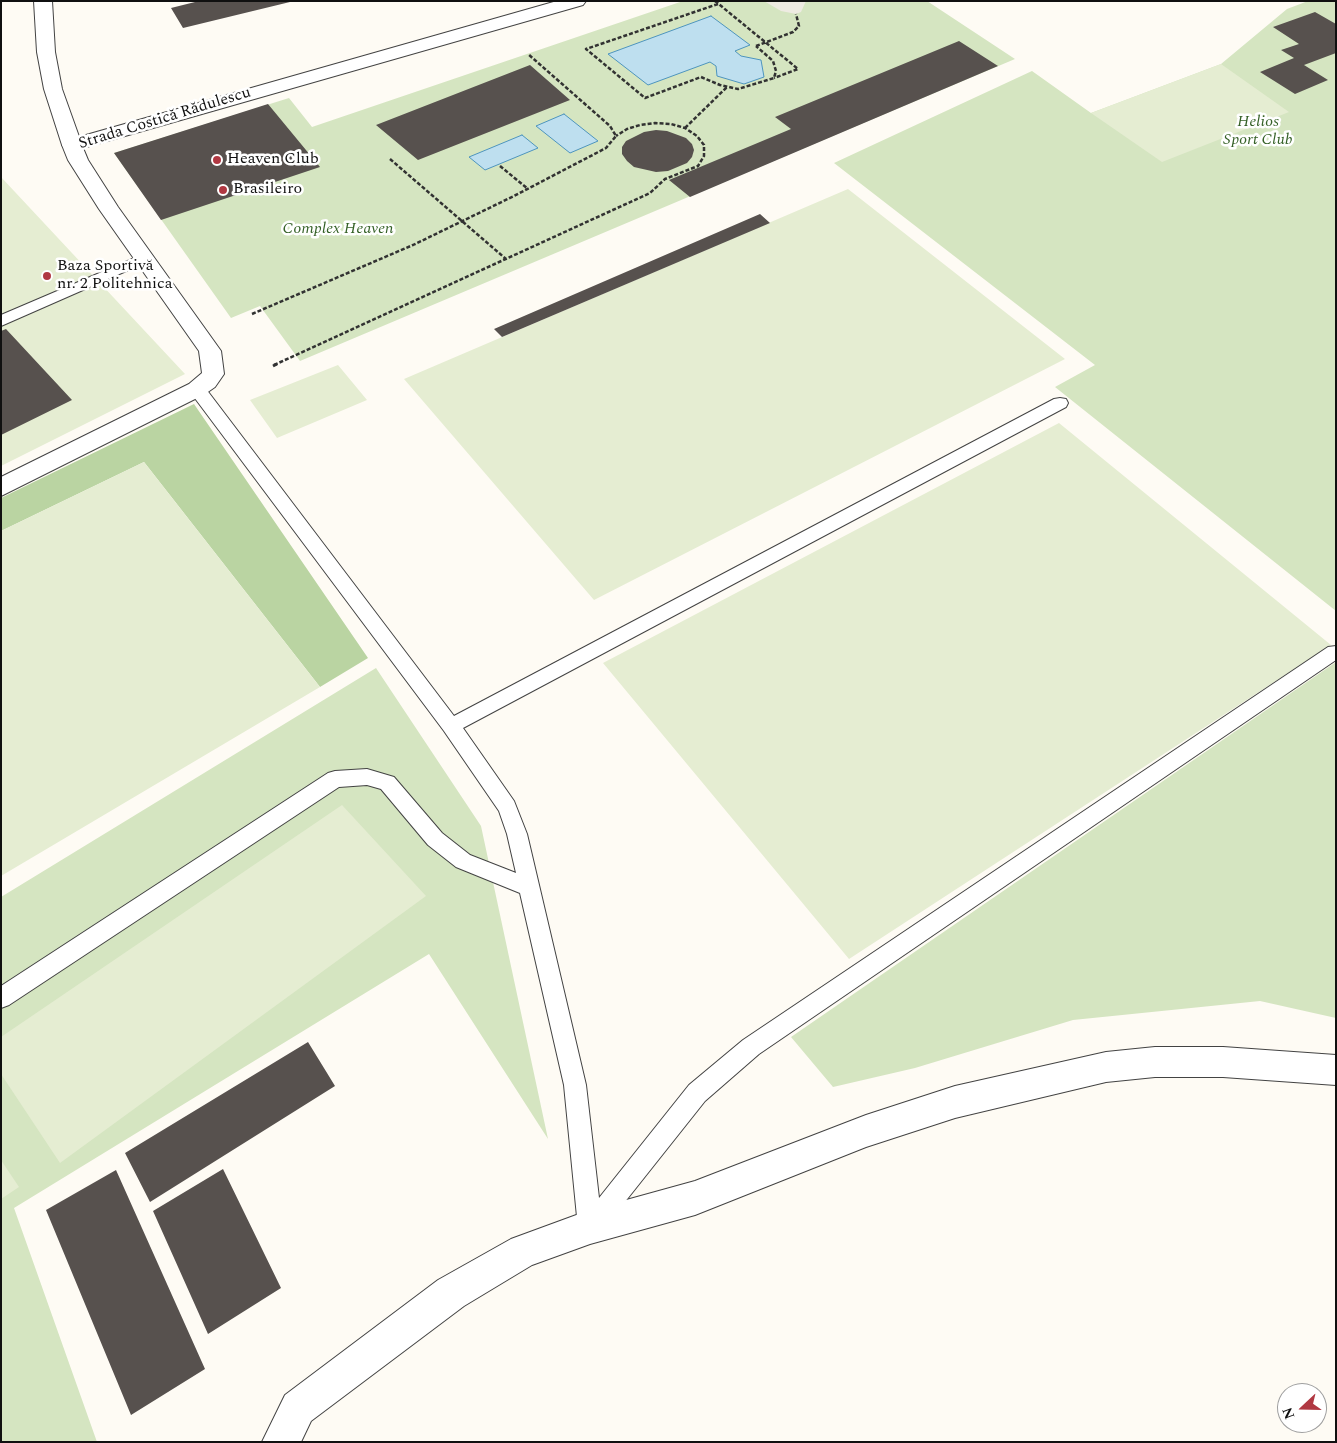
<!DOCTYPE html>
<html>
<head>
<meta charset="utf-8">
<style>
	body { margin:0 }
	#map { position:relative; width:1337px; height:1443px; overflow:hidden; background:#fefbf4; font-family:Spectral,serif }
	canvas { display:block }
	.frame { position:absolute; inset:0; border:2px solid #101010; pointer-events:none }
	.north { position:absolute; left:1277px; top:1383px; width:50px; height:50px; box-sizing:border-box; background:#fff; border:1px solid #9f9f9f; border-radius:50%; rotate:249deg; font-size:14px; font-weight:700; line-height:20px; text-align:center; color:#101010 }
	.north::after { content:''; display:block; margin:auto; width:18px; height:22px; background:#b03842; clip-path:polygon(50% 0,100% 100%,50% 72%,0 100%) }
</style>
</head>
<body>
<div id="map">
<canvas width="1337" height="1443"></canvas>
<div class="frame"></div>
<div class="north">N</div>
</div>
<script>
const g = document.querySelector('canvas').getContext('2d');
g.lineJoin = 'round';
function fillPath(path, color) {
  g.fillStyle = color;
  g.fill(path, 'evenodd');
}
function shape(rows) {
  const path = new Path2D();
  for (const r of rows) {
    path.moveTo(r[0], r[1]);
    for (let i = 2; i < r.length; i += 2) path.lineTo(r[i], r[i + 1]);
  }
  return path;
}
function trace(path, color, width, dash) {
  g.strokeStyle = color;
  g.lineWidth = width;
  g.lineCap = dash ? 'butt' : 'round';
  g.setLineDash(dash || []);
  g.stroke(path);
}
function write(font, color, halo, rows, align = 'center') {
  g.font = font + ' Spectral,serif';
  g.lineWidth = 5;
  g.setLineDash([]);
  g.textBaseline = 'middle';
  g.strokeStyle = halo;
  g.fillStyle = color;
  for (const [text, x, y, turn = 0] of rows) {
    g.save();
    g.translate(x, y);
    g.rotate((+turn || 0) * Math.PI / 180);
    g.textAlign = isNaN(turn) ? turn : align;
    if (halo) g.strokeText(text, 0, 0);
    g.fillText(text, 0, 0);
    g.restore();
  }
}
fillPath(shape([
	[683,1,927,1,1015,59,300,361,260,306,231,318,114,153,289,98,312,127],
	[1308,1,1336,1,1336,611,1055,387,1095,365,834,163,1032,71,1091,113,1221,64,1287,9],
	[1336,662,1336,1018,1260,1001,1073,1020,915,1068,833,1087,791,1037],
	[376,668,481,826,548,1139,429,954,14,1208,97,1442,1,1442,1,897]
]), '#d5e5c1');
fillPath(shape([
	[194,404,368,658,320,687,144,462,1,531,1,498]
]), '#bad4a2');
fillPath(shape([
	[1221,64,1289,112,1162,162,1091,113],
	[1,177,185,374,1,466],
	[848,189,1065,359,594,600,404,379],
	[338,365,367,400,277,438,250,400],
	[1059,423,1331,645,849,959,603,663],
	[144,462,320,687,1,876,1,531],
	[342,805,426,896,60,1163,1,1074,1,1037],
	[1,1160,19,1187,1,1199]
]), '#e5edd2');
fillPath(shape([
	[764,1,806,1,801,12,796,14,781,11]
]), '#eeebe2');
const water = shape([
	[711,16,750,45,735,51,741,56,761,60,764,77,744,84,717,76,716,66,710,62,648,85,608,54,711,16],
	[564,114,598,141,570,153,536,126,564,114],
	[522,135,538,148,485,170,469,157,522,135]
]);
fillPath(water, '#bedfef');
trace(water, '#4e95be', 1);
fillPath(shape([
	[199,1,290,1,290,2,183,28,171,8],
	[1315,12,1336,24,1336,53,1304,65,1328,80,1295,94,1260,72,1294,58,1281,50,1299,44,1273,27],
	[959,41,998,66,690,197,669,180,791,129,775,117],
	[530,65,570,100,418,160,376,125],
	[268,104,320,167,161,220,114,153],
	[656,130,667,131,686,138,692,144,694,150,692,157,687,163,668,171,656,172,634,167,627,161,622,154,622,147,626,141,644,132],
	[760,214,770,223,502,337,494,329],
	[6,329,72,400,1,435,1,331],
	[308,1042,335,1086,150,1202,125,1153],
	[223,1169,281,1288,208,1334,153,1211],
	[116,1170,205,1369,131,1415,46,1210]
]), '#57514e');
const service = shape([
	[144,254,149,255,151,258,149,261,1,326,1,315,144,254],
	[197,384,203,385,454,716,1054,399,1060,398,1066,399,1068,403,1066,407,463,728,514,801,527,834,586,1085,599,1198,689,1085,743,1040,1328,647,1336,646,1336,660,759,1054,705,1101,601,1232,590,1239,582,1235,578,1227,564,1085,520,893,456,867,428,845,381,789,367,785,339,787,9,1005,1,1008,1,986,328,773,335,771,367,769,394,777,442,833,470,855,516,873,507,834,499,811,444,731,191,393,189,389,191,385,197,384]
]);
const pedestrian = shape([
	[1155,1047,1223,1047,1336,1055,1336,1085,1223,1077,1155,1077,1106,1082,955,1118,866,1147,695,1215,590,1244,532,1265,464,1306,311,1421,301,1442,262,1442,285,1395,438,1280,511,1239,590,1210,695,1181,866,1115,955,1086,1106,1052,1155,1047]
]);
const minor = shape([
	[34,1,52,1,55,52,62,89,82,145,79,149,72,151,65,149,62,145,44,89,37,52,34,1]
]);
const tertiary = shape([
	[557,1,586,1,583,5,83,148,88,160,118,207,221,351,224,374,215,387,205,394,1,496,1,477,189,384,202,373,199,351,99,209,68,160,62,145,65,141,557,1]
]);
trace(service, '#434343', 2);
trace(pedestrian, '#434343', 2);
trace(minor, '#434343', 2);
trace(tertiary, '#434343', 2);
trace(shape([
	[715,1,798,69,774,78],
	[718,4,586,49,645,98,701,77,720,85,738,89,774,78,776,71,773,61,756,46],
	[756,46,793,32,799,26,796,14],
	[685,128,727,87],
	[390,159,506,259],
	[500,166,528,189],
	[252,314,413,245,514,196,606,148,616,136,610,126,528,54],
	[274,365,650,193,665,179,698,166,704,156,704,145,697,136,685,128,671,124,655,123,640,125,627,129,616,136]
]), '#323232', 2.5, [4, 2]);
trace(shape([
	[273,366,277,364]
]), '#323232', 3, [4.5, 2.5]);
fillPath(service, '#fff');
fillPath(pedestrian, '#fff');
fillPath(minor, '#fff');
fillPath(tertiary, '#fff');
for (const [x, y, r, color] of [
	[217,160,5,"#b03842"],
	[223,190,5,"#b03842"],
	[47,276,5,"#b03842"]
]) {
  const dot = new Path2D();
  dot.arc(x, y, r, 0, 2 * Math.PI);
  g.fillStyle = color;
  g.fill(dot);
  trace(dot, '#fff', 2);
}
write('16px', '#101010', '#fff', [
	["Strada Costică Rădulescu",165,119,-17]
]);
write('italic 16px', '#356127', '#fff', [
	["Helios",1258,123],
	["Sport Club",1258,141],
	["Complex Heaven",338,230]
]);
write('16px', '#101010', '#fff', [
	["Heaven Club",227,160],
	["Brasileiro",233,190],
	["Baza Sportivă",57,267],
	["nr. 2 Politehnica",57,285]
], 'left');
</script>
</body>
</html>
